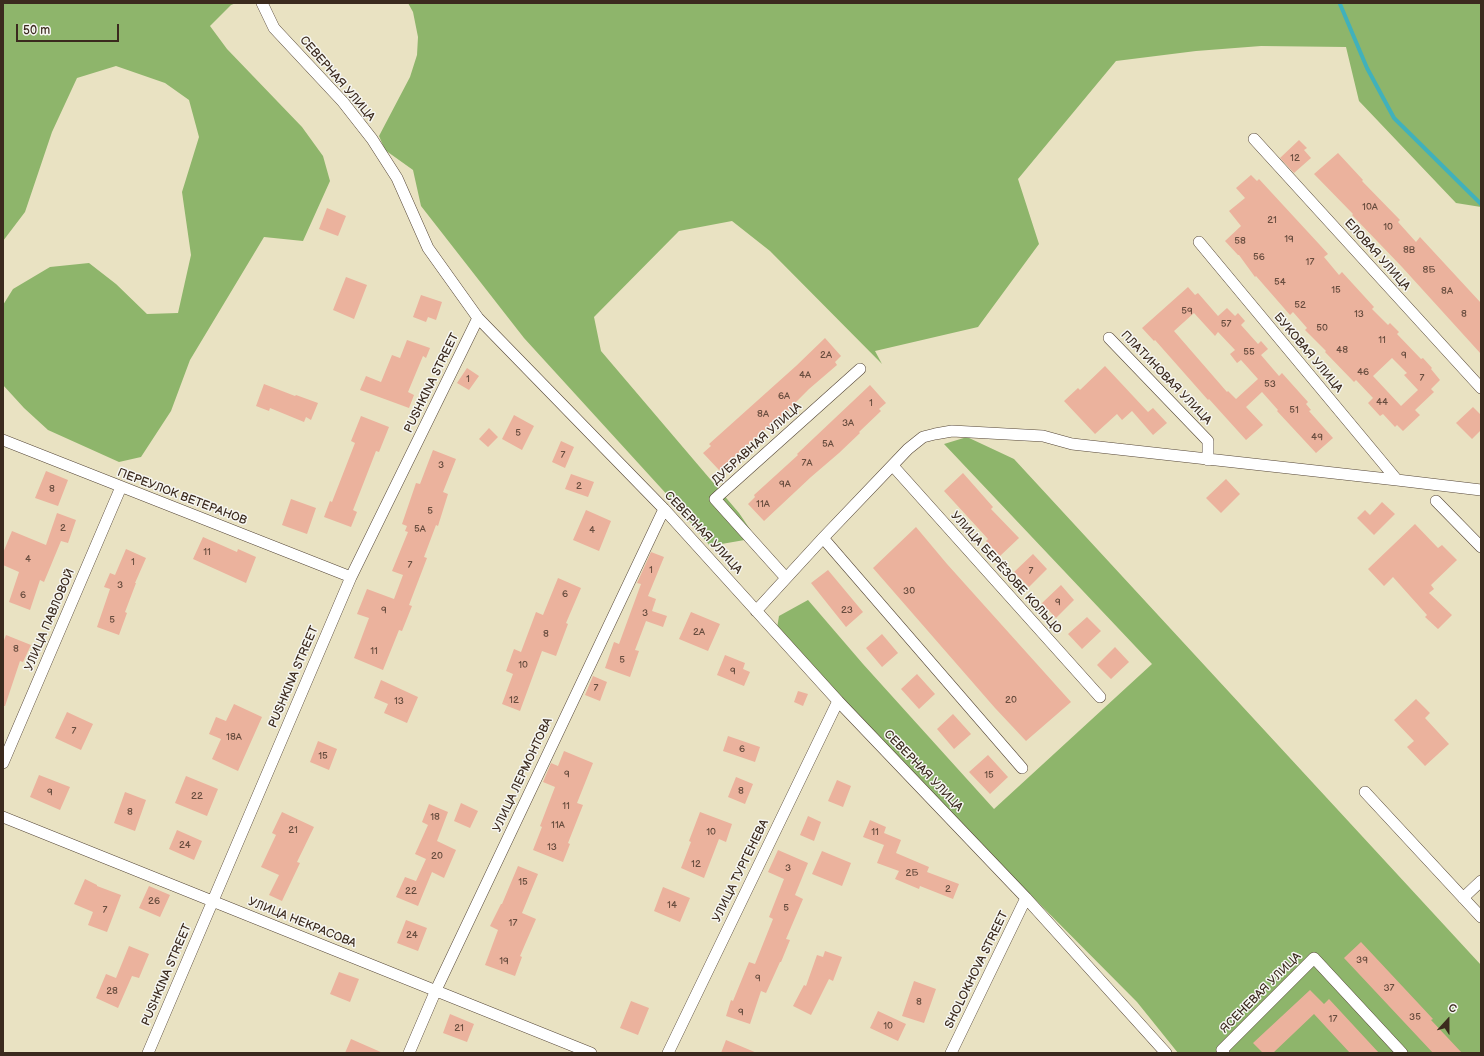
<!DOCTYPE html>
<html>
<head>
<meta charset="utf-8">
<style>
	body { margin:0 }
	#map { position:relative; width:1484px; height:1056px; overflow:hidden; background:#e9e2c2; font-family:"Balsamiq Sans",sans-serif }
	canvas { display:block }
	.frame { position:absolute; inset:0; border:4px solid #3b2a1e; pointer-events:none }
	.north { position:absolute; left:1428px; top:1000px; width:40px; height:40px; -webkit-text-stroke:3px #f6f6f2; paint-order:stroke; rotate:21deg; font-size:11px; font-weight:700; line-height:16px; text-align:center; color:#3b2a1e }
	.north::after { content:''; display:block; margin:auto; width:14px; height:18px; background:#3b2a1e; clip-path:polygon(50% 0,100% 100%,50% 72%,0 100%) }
	.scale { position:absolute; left:16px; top:24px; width:103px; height:18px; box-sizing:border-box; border:2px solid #3b2a1e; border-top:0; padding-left:5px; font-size:12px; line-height:14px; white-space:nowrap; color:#3b2a1e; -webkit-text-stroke:3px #f6f6f2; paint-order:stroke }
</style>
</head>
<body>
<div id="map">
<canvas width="1484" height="1056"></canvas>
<div class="frame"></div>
<div class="north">С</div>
<div class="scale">50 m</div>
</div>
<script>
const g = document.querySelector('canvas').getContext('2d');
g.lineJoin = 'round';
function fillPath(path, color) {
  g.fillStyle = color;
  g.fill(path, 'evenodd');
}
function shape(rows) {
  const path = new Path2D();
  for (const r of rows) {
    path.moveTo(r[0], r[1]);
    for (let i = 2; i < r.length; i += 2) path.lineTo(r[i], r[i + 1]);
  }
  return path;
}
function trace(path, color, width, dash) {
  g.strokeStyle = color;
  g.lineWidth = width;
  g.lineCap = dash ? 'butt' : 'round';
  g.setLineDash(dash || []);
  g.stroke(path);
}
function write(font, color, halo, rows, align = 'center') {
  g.font = font + ' "Balsamiq Sans",sans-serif';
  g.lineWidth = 3;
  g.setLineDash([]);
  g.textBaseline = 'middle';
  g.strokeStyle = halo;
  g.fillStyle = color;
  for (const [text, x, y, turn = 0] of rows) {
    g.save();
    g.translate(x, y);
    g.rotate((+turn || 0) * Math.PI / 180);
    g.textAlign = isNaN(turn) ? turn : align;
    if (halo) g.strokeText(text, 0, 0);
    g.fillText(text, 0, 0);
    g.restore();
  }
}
fillPath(shape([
	[3,3,236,3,231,5,210,26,227,49,302,127,323,156,330,181,303,241,264,237,190,360,171,411,141,457,119,462,48,430,24,408,3,385,3,305,13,289,50,267,89,263,116,284,147,314,178,313,191,255,182,192,199,137,189,100,165,83,116,66,77,78,52,132,25,212,3,241],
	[408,3,1481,3,1481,207,1456,203,1359,101,1346,47,1261,46,1196,51,1116,61,1018,179,1039,244,978,327,875,351,882,364,770,251,732,221,679,231,594,317,601,351,739,513,756,538,710,546,671,499,524,338,421,206,413,170,385,150,379,136,410,77,417,55,418,37,413,12],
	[967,437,1014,459,1481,965,1481,1053,1178,1053,1137,1002,838,701,777,628,779,616,808,600,863,664,994,809,1152,664,944,444]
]), '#8eb56b');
trace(shape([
	[1340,4,1367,68,1394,118,1481,204]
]), '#41b1bb', 4);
fillPath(shape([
	[1299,140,1307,148,1304,150,1311,158,1294,173,1280,158],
	[1338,153,1363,180,1362,181,1400,220,1398,222,1416,242,1420,237,1481,303,1481,354,1402,267,1352,215,1353,214,1314,174],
	[1251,175,1257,181,1259,179,1319,244,1328,254,1324,257,1339,275,1342,272,1374,307,1372,309,1388,325,1390,323,1399,332,1397,334,1421,359,1423,358,1432,368,1431,369,1440,380,1431,389,1434,392,1415,410,1420,415,1403,431,1397,425,1395,427,1383,414,1380,416,1368,403,1373,398,1356,380,1354,382,1325,352,1326,351,1305,330,1307,328,1293,312,1290,315,1256,276,1255,277,1239,255,1238,255,1225,241,1241,226,1229,211,1245,198,1236,188],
	[1392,358,1407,373,1404,375,1418,390,1401,406,1373,376],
	[327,208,346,216,338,236,319,229],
	[346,277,367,285,354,319,333,310],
	[1188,287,1195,295,1198,293,1218,316,1227,308,1235,316,1238,313,1245,321,1241,325,1258,344,1261,341,1268,349,1261,355,1279,376,1282,373,1308,402,1306,404,1311,410,1309,411,1333,438,1316,453,1277,411,1278,410,1262,392,1246,407,1263,425,1246,440,1209,399,1208,400,1155,340,1154,341,1142,328],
	[1194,313,1215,336,1218,332,1235,350,1230,354,1237,363,1241,360,1258,379,1236,399,1228,391,1227,392,1174,331],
	[421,295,442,302,436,320,428,317,426,322,413,317],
	[825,338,841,356,835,362,837,365,809,389,794,404,795,405,768,429,767,428,719,470,703,453,711,446,709,444,796,366],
	[407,340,430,348,426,358,423,356,408,392,414,395,409,408,360,390,366,376,381,382,392,355,400,358],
	[1105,366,1148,412,1153,408,1167,423,1153,435,1132,411,1122,420,1117,414,1095,434,1064,401,1078,388,1080,390],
	[467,368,479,376,469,390,457,383],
	[264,384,295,396,296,395,318,403,311,420,306,417,304,422,270,408,269,411,256,406],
	[870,385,886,403,879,409,881,411,859,432,860,433,839,453,811,477,764,521,748,504,755,497,754,495,798,455,797,454],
	[1473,407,1481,415,1481,430,1472,439,1456,423],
	[514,415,534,426,522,450,502,439],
	[361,416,389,427,379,452,376,451,353,510,357,512,351,527,324,517,330,501,332,502,355,443,351,441],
	[489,428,498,437,488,447,479,439],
	[561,441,574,447,565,468,552,462],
	[433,450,456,459,443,492,448,494,438,526,436,525,424,557,427,558,409,605,412,606,402,631,399,630,383,670,354,658,369,618,357,614,367,589,394,599,403,575,392,571,408,532,405,531,407,526,402,524,416,483,420,484],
	[46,471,68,480,58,506,35,498],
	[963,473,993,507,991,509,1019,538,1000,556,986,541,988,539,944,491],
	[571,474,594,482,588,497,565,489],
	[1226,479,1240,494,1221,513,1206,498],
	[291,499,316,508,307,534,282,525],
	[1382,502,1395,514,1374,535,1357,518,1365,510,1370,515],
	[586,510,611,521,599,551,573,540],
	[57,513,76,520,68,543,61,541,44,582,40,580,30,610,9,602,19,572,3,565,3,553,12,531,46,545],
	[1415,524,1438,548,1442,545,1457,560,1431,585,1434,589,1429,593,1452,615,1438,629,1425,617,1427,615,1393,577,1384,586,1368,569],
	[916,527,947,564,1071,702,1026,741,995,708,873,568],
	[203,537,237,552,238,549,256,557,246,583,193,559],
	[126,549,146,558,135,583,136,583,125,612,127,613,119,635,97,627,110,589,104,587,110,573,115,575],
	[651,552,664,557,648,596,656,599,652,611,667,616,663,627,646,621,635,650,639,651,630,677,605,668,614,642,619,644,641,584,637,583],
	[1033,554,1047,569,1029,587,1014,572],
	[828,570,863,612,846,627,811,583],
	[558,578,581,588,566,623,568,624,556,656,542,651,520,711,502,704,513,674,506,671,514,649,521,652,536,612,543,615],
	[1061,585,1074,600,1056,618,1042,603],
	[691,612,720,624,708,651,679,639],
	[1087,617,1101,631,1082,649,1068,634],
	[882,634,898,653,882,667,866,648],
	[6,635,31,645,23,662,20,661,5,706,3,706,3,643],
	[1115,647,1129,662,1111,679,1097,665],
	[725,655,745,663,743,669,750,672,744,686,717,675],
	[917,674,935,694,919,709,901,689],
	[593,676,607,682,600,701,585,695],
	[381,680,418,697,407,723,384,713,388,704,374,698],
	[798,691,808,694,803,706,794,702],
	[1416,699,1430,713,1425,718,1449,744,1425,766,1407,747,1414,741,1394,720],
	[234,704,262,717,238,771,212,759,221,739,209,734,216,717,226,721],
	[67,712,93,724,81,750,55,738],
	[953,714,971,734,954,749,937,729],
	[728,736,760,747,755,762,723,751],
	[318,741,337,749,329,770,310,762],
	[564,751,593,763,577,803,583,805,568,843,570,844,563,862,533,850,542,827,540,826,555,787,543,782,551,763,558,766],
	[988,755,1008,777,990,794,969,772],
	[39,775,70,787,60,810,30,797],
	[186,776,218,789,207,816,175,803],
	[736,777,753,784,745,804,728,797],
	[837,780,851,786,843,807,828,801],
	[125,792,146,800,135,831,114,823],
	[461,803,478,811,470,828,454,821],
	[429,804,448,812,437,841,456,850,444,878,432,872,418,906,396,897,405,877,416,881,426,859,415,854,428,825,422,822],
	[282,812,314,827,297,862,300,863,282,901,269,895,279,875,261,867,276,835,272,833],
	[700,812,732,824,726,842,719,839,704,878,681,868,691,842,689,841],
	[808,816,821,822,814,841,800,835],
	[870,820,886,827,884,833,901,840,896,853,929,867,927,872,959,884,953,899,920,886,919,889,895,879,899,871,877,863,884,845,863,837],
	[177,830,202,841,194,860,169,849],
	[778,850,808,863,795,895,803,899,786,939,790,940,781,962,780,962,766,993,761,991,750,1024,726,1016,731,1000,733,1001,749,962,755,964,773,919,769,917,784,879,768,872],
	[822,851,851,863,842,886,812,874],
	[518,866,538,874,522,913,536,919,520,956,522,957,515,976,485,965,498,930,490,926,501,904,502,904],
	[85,879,97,885,97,886,121,895,107,932,88,925,93,912,74,904],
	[149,886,170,895,160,917,139,908],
	[663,887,690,898,680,922,654,911],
	[406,920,427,928,418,951,397,943],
	[1361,942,1433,1019,1431,1020,1462,1053,1433,1053,1344,958],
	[129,946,149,954,139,978,132,976,118,1008,96,998,106,974,116,978],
	[825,951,842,957,833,981,829,979,811,1015,793,1006,804,985,806,986,817,955,823,957],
	[339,972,359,979,350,1002,330,994],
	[914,981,936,989,924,1023,902,1016],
	[1310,990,1324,1004,1329,999,1379,1053,1350,1053,1314,1014,1273,1053,1263,1053,1253,1043],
	[631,1001,649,1008,638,1035,620,1028],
	[878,1011,906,1024,898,1041,870,1028],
	[450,1014,474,1024,467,1042,443,1033],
	[351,1039,383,1053,345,1053],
	[726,1040,757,1053,721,1053]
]), '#ebb29d');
const minor = shape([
	[262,3,274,28,343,102,372,139,397,178,428,248,478,318,664,509,838,701,1026,898,1166,1053],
	[1254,139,1481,388],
	[1199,242,1397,480],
	[1109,338,1208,441,1208,460],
	[3,440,351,577],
	[893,466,1100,697],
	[1436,501,1481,547],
	[823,538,1022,768],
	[786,578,715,499,860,369],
	[756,611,823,538,908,449,923,437,935,434,952,431,1043,436,1072,444,1397,480,1481,490],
	[3,763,121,487],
	[1365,792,1481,917],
	[3,817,591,1053],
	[1463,898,1481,881],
	[148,1053,351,577,478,318],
	[409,1053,436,990,664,509],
	[668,1053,838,701],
	[951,1053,1026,898],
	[1224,1053,1222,1050,1314,958,1402,1053]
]);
trace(minor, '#554637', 12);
trace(minor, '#fff', 11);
write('10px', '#674c3e', null, [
	["12",1295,158],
	["10А",1370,207],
	["21",1272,220],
	["10",1388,227],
	["19",1289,239],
	["58",1240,241],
	["8В",1409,250],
	["56",1259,257],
	["17",1310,262],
	["8Б",1429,270],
	["54",1280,282],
	["15",1336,290],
	["8А",1447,291],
	["52",1300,305],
	["59",1187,311],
	["13",1359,314],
	["8",1464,314],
	["57",1226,324],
	["50",1322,328],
	["11",1382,340],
	["48",1342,350],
	["55",1249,352],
	["2А",826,355],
	["9",1404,355],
	["46",1363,372],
	["4А",805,375],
	["7",1422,378],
	["1",468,379],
	["53",1270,384],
	["6А",784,396],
	["44",1382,402],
	["1",871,403],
	["51",1294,410],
	["8А",763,414],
	["3А",848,423],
	["5",518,433],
	["49",1317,437],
	["5А",828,444],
	["7",563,455],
	["7А",807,463],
	["3",441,465],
	["9А",785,484],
	["2",579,486],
	["8",52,489],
	["11А",763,504],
	["5",430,511],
	["2",63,528],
	["5А",420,529],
	["4",592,530],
	["11",207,552],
	["4",28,559],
	["1",133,562],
	["7",410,565],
	["1",651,570],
	["7",1031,571],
	["3",120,585],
	["30",909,591],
	["6",565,594],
	["6",23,595],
	["9",1058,602],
	["9",384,610],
	["23",847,610],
	["3",645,613],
	["5",112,620],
	["2А",699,632],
	["8",546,634],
	["8",16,649],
	["11",374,651],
	["5",622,660],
	["10",523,665],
	["9",733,671],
	["7",596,688],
	["12",514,700],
	["20",1011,700],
	["13",399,701],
	["7",74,731],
	["18А",234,737],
	["6",742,749],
	["15",323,756],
	["9",567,774],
	["15",989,775],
	["8",741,791],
	["9",50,792],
	["22",197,796],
	["11",566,806],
	["8",130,812],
	["18",435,817],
	["11А",558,825],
	["21",293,830],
	["10",711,832],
	["11",875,832],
	["24",185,845],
	["13",552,847],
	["20",437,856],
	["12",696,864],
	["3",788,868],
	["2Б",912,873],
	["15",523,882],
	["2",948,889],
	["22",411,891],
	["26",154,901],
	["14",672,905],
	["5",786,908],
	["7",105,910],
	["17",513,923],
	["24",412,935],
	["39",1362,960],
	["19",504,961],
	["9",758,978],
	["37",1389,988],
	["28",112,991],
	["8",919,1002],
	["9",741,1012],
	["35",1415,1017],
	["17",1333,1019],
	["10",888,1026],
	["21",459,1028]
]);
write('12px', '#3b2a1e', '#f6f6f2', [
	["СЕВЕРНАЯ УЛИЦА",337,79,49],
	["ЕЛОВАЯ УЛИЦА",1377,255,48],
	["БУКОВАЯ УЛИЦА",1308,353,50],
	["ПЛАТИНОВАЯ УЛИЦА",1166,378,46],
	["PUSHKINA STREET",432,383,-64],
	["ДУБРАВНАЯ УЛИЦА",757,444,-42],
	["ПЕРЕУЛОК ВЕТЕРАНОВ",182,497,21],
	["СЕВЕРНАЯ УЛИЦА",703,533,47],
	["УЛИЦА БЕРЁЗОВЕ КОЛЬЦО",1006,573,48],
	["УЛИЦА ПАВЛОВОЙ",50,620,-67],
	["PUSHKINA STREET",294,677,-67],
	["СЕВЕРНАЯ УЛИЦА",923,771,46],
	["УЛИЦА ЛЕРМОНТОВА",523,775,-65],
	["УЛИЦА ТУРГЕНЕВА",741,871,-64],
	["УЛИЦА НЕКРАСОВА",302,923,22],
	["SHOLOKHOVA STREET",977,970,-64],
	["PUSHKINA STREET",167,975,-67],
	["ЯСЕНЕВАЯ УЛИЦА",1261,993,-45]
]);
</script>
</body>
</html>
